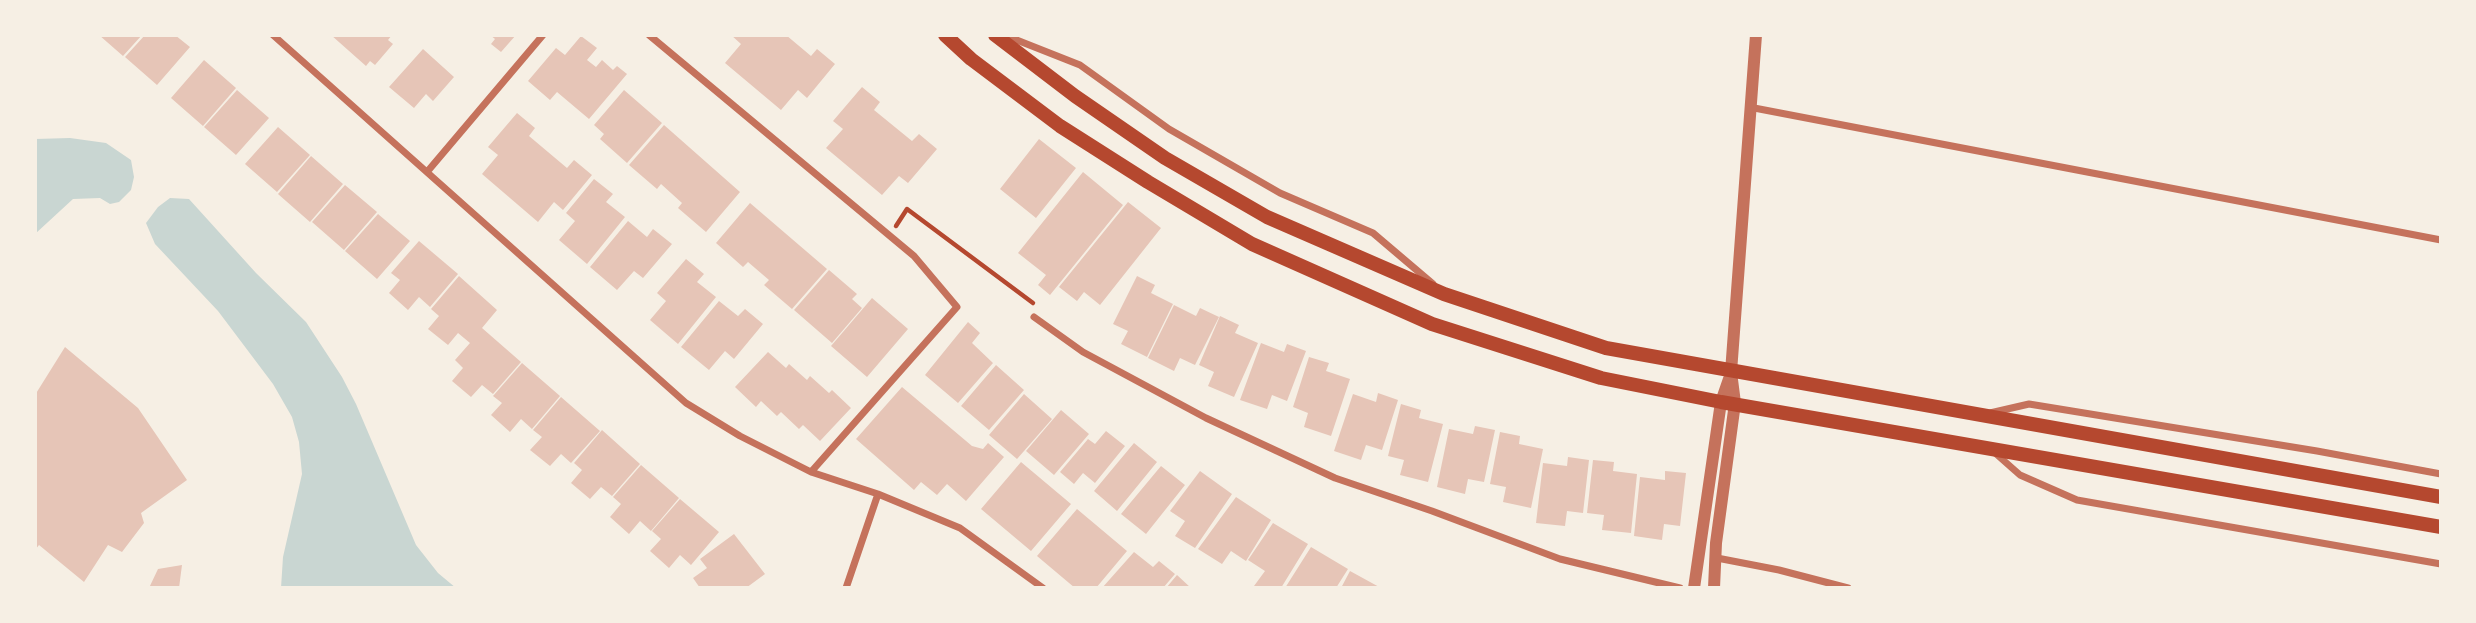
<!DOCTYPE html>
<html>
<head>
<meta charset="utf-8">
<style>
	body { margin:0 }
	#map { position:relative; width:2476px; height:623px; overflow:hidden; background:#f6efe4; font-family:Lato,sans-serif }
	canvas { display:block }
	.frame { position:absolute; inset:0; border:37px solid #f6efe4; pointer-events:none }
</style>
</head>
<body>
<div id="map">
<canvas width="2476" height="623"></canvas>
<div class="frame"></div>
</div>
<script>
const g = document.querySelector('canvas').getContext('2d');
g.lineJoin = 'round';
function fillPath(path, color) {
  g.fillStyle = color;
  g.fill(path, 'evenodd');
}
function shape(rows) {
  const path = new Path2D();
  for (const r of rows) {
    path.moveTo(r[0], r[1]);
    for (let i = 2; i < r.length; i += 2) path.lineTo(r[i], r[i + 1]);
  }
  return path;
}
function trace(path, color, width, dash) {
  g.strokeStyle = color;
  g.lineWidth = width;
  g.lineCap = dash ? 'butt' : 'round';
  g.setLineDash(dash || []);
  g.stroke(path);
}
fillPath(shape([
	[70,138,106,143,131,160,134,177,131,190,119,202,110,204,100,198,73,199,35,234,35,139],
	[170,198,189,199,256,273,306,322,342,377,356,404,416,545,438,573,456,588,281,588,283,557,302,474,299,442,292,417,273,384,218,311,155,244,146,223,158,207]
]), '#c9d6d2');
fillPath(shape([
	[99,35,142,35,123,56],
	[145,35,175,35,190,47,157,85,125,57],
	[331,35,392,35,388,40,393,44,375,65,370,61,366,66],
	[490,35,516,35,501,52,491,44,495,39],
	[731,35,786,35,811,56,817,49,835,64,807,98,798,90,781,110,725,63,741,44],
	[581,36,597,48,587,60,596,67,602,60,613,70,617,66,627,74,589,119,557,92,550,100,528,81,556,48,565,55],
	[423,49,454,77,433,101,426,94,414,108,389,87],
	[204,60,236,88,203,126,171,98],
	[862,87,880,102,874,110,912,141,919,134,937,149,908,183,899,176,882,195,826,148,843,129,833,121],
	[237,90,269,118,236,155,204,127],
	[624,90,662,123,627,163,600,139,604,134,594,125],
	[517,113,535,128,529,136,567,168,574,160,592,175,563,210,554,202,538,222,482,174,498,155,488,147],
	[664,125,740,192,706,232,678,208,682,203,661,184,657,189,629,165],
	[278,127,310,155,277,192,245,164],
	[1039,139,1076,168,1036,218,1000,189],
	[311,156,343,184,310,222,278,194],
	[1083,172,1123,205,1050,295,1038,285,1046,275,1018,253],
	[594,179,613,194,606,202,625,217,587,264,559,240,575,221,566,213],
	[345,185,377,212,344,250,312,222],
	[1128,202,1161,228,1100,305,1084,292,1077,301,1059,287],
	[750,203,827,269,792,309,764,285,769,280,748,262,743,267,716,243],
	[378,214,410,241,377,279,345,251],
	[628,221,647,237,653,229,672,244,643,278,634,271,617,290,590,267],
	[419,241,458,274,430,307,419,297,408,310,389,293,400,280,391,273],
	[686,259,704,274,697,282,716,297,678,344,650,320,666,301,657,293],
	[829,270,857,294,852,299,862,308,832,343,794,310],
	[459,276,497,310,482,328,521,362,493,394,482,385,471,397,452,381,463,368,455,360,470,343,458,333,448,345,428,329,439,316,431,309],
	[1137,276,1155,285,1151,293,1173,304,1147,357,1121,344,1128,331,1113,324],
	[872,298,908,329,867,377,831,346],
	[719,301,738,316,745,309,763,324,734,359,725,351,709,370,681,347],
	[1174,305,1196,316,1200,308,1219,317,1195,365,1180,358,1174,371,1148,358],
	[1220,316,1239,325,1235,333,1258,343,1234,397,1208,386,1214,372,1199,365],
	[968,322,980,333,972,343,993,363,958,403,925,375],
	[1261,343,1284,352,1287,344,1306,351,1287,401,1272,395,1267,409,1240,400],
	[65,347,138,408,187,480,141,513,144,523,122,552,108,545,84,582,39,545,35,550,35,395],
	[768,352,786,368,789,364,807,380,810,376,829,393,832,390,851,408,820,441,803,425,799,429,781,412,777,416,761,401,756,407,735,387],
	[1309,357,1329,363,1326,371,1350,379,1331,436,1304,427,1308,413,1293,407],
	[522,363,560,396,532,429,521,419,510,432,491,415,502,403,493,396],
	[996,365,1024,390,989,430,961,406],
	[902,387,972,446,983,449,988,443,1004,457,966,501,947,484,937,495,921,482,914,490,856,439],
	[1378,393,1398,400,1382,450,1366,445,1361,460,1334,451,1353,394,1376,402],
	[1024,394,1052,419,1017,459,989,435],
	[561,397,600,431,571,463,561,454,550,466,530,450,542,437,533,430],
	[1401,404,1421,410,1419,418,1443,424,1428,482,1400,475,1404,460,1388,456],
	[1061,410,1089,434,1054,475,1026,451],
	[1475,426,1495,430,1484,482,1468,479,1465,494,1437,487,1449,429,1473,434],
	[602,430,640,464,612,496,601,487,590,499,571,483,582,470,574,463],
	[1106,431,1125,446,1095,483,1083,473,1074,484,1060,472,1088,439,1095,444],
	[1500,432,1520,436,1519,444,1543,449,1531,508,1503,502,1506,487,1490,484],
	[1134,443,1157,462,1117,511,1094,491],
	[1568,457,1589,460,1583,513,1567,511,1565,526,1536,523,1543,463,1567,466],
	[1593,460,1614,462,1613,471,1637,474,1631,533,1602,530,1604,515,1587,513],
	[1021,462,1071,504,1031,551,981,509],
	[641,465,679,498,651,531,640,521,629,534,610,517,621,504,613,497],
	[1161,466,1185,485,1146,534,1121,514],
	[1200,471,1232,494,1195,548,1175,536,1185,521,1170,511],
	[1665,471,1686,473,1680,526,1664,524,1662,540,1634,536,1640,477,1665,480],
	[1236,497,1271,520,1246,561,1231,551,1222,564,1198,549],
	[680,499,719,532,691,565,680,555,669,568,650,551,661,539,652,531],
	[1077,509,1127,551,1096,588,1075,588,1037,556],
	[1273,523,1308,544,1281,588,1257,588,1254,586,1265,571,1248,560],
	[734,534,765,574,746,588,700,588,693,578,707,568,700,559],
	[1311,547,1348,569,1336,588,1285,588],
	[1134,552,1153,567,1159,561,1175,574,1163,588,1102,588],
	[182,565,179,588,149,588,158,569],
	[1350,571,1381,588,1341,588],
	[1177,575,1191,588,1166,588]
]), '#e6c5b7');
trace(shape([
	[896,226,907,209,1033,303]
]), '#b5482f', 4.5);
trace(shape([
	[273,35,686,403,740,436,811,472,878,494,960,528,1043,588],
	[649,35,914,256,957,307,811,472],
	[1004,35,1080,65,1169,129,1280,193,1373,233,1433,284],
	[1749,107,2441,240],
	[427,172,543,35],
	[1034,317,1083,352,1206,418,1335,478,1432,511,1560,559,1680,588],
	[1990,413,2029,404,2317,451,2441,474],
	[1994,452,2020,475,2077,500,2441,564],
	[1717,558,1779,570,1848,588],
	[846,588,878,494]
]), '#c5725c', 7);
trace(shape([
	[1694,588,1721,402,1729,379],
	[1714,588,1716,543,1735,403,1731,372,1756,35]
]), '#c5725c', 12);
trace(shape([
	[945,35,971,59,1060,126,1148,182,1252,244,1432,324,1601,378,1721,402,2441,527],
	[995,35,1075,96,1165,158,1267,217,1444,294,1606,348,2441,497]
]), '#b5482f', 14);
</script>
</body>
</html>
